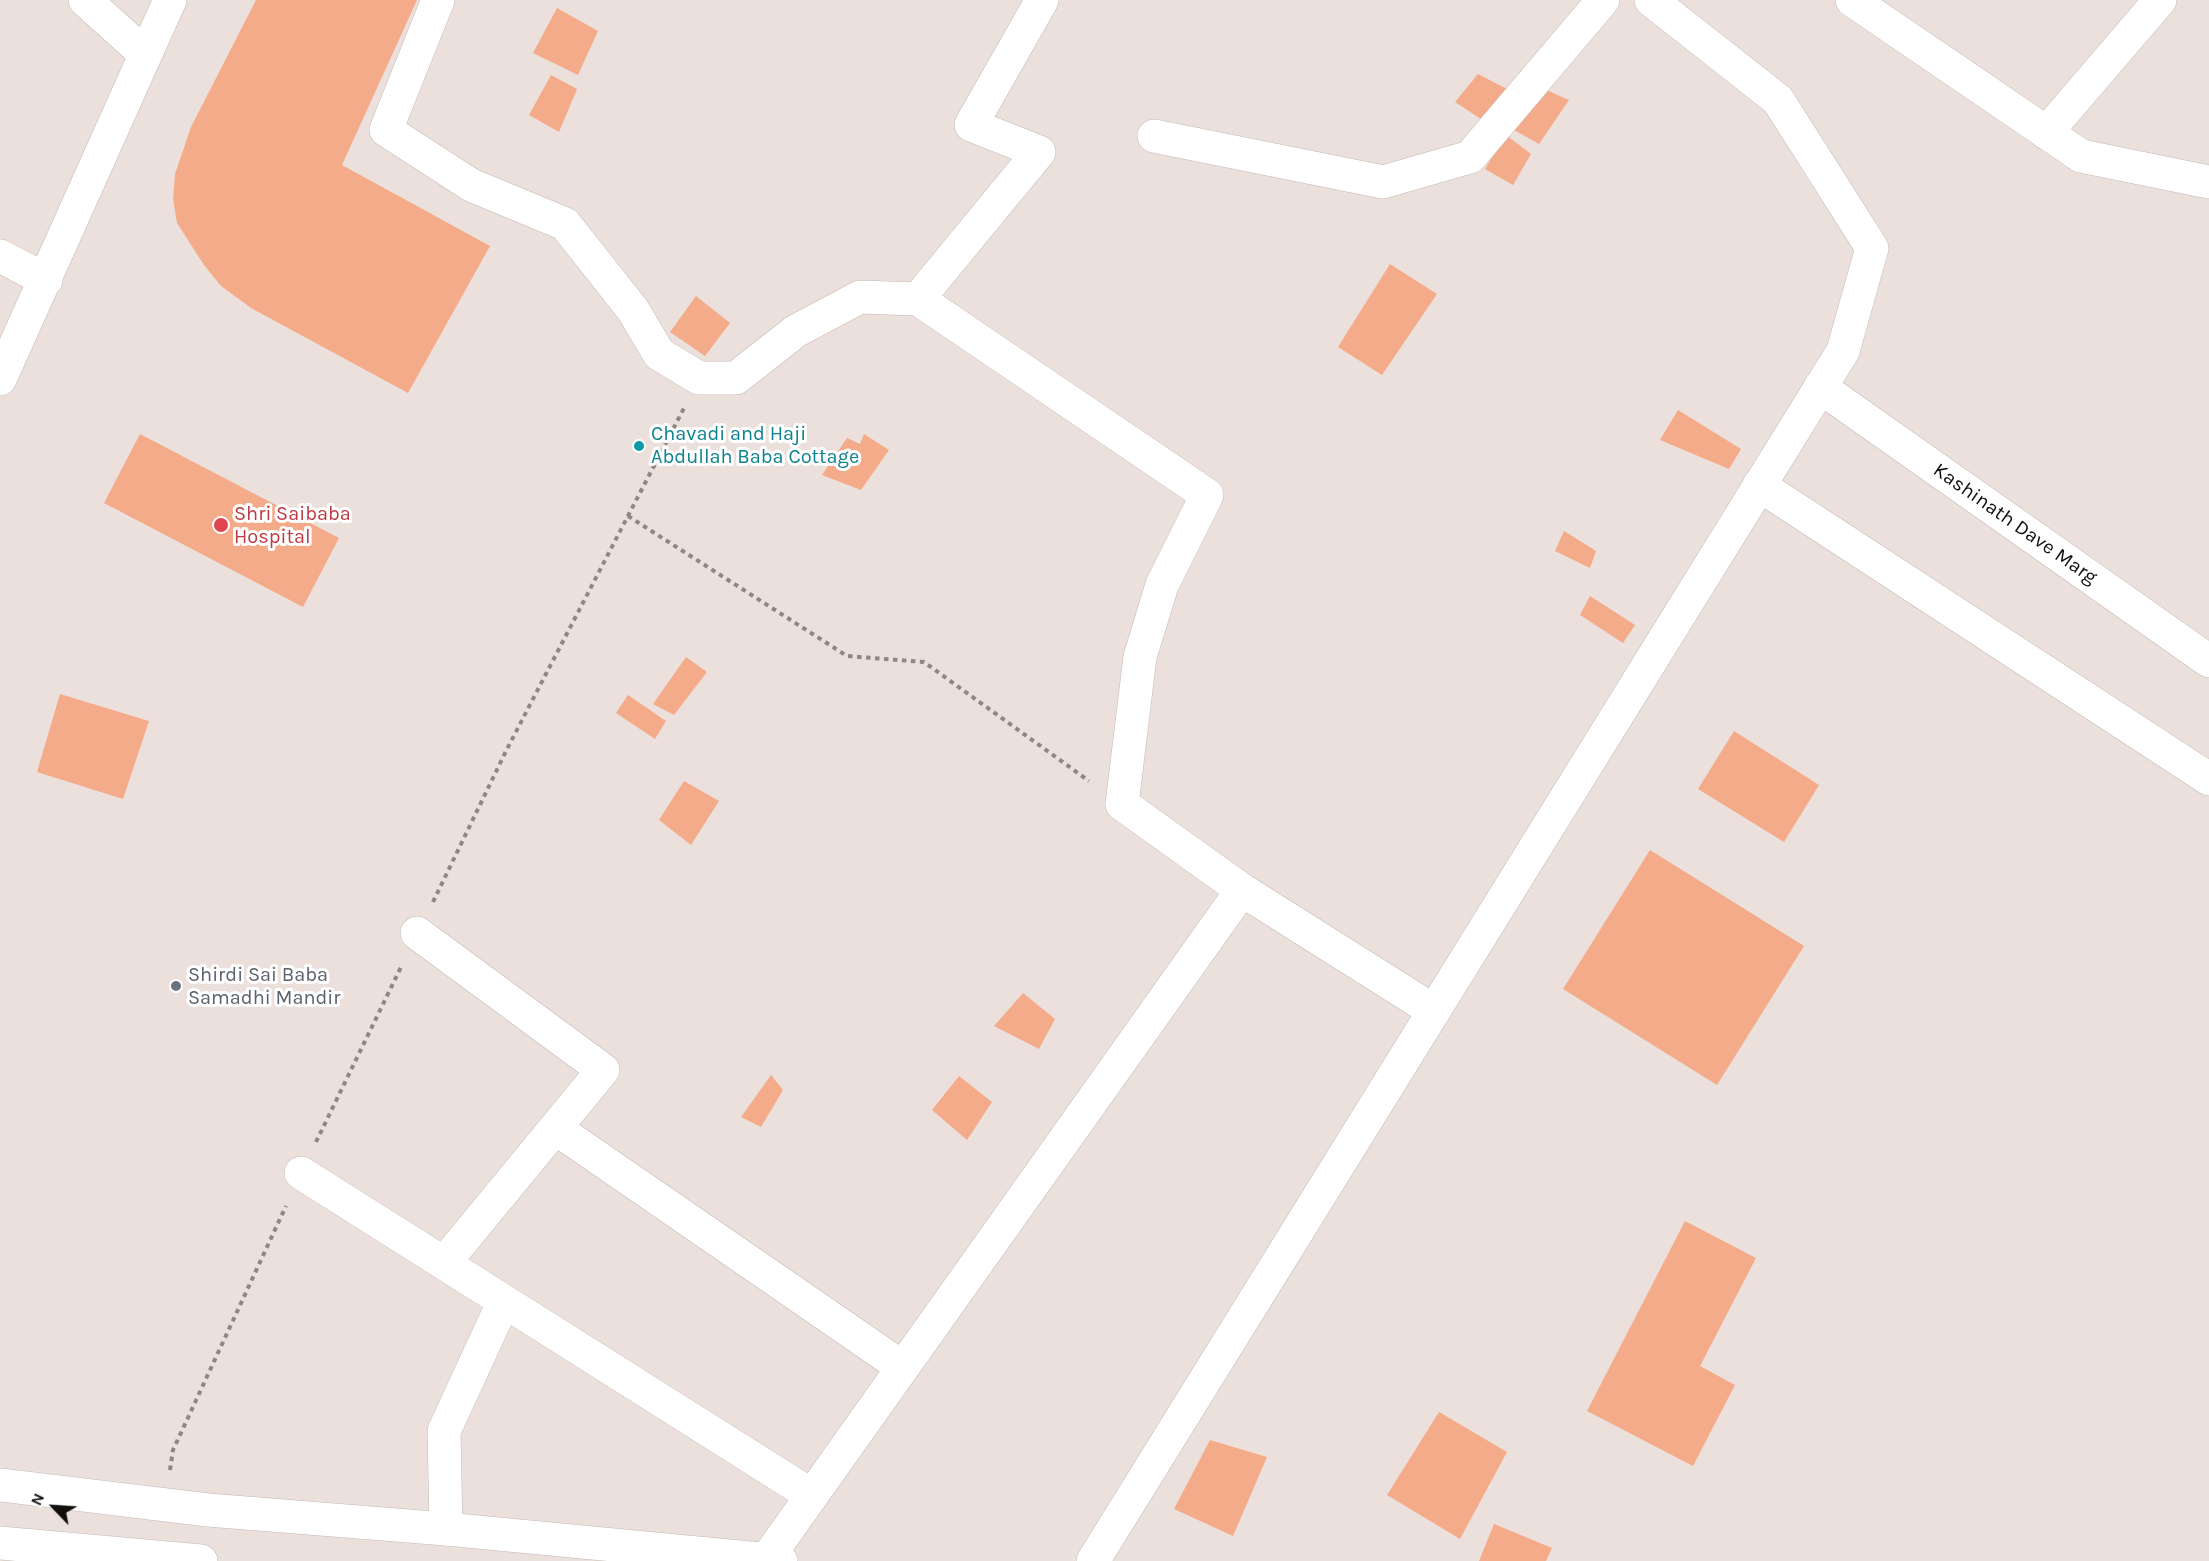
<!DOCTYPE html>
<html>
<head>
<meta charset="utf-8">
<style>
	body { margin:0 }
	#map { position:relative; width:2209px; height:1561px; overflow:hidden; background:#ebe0db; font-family:Karla,sans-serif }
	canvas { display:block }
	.north { position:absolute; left:24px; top:1477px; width:60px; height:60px; -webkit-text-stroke:4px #fff; paint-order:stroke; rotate:295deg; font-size:16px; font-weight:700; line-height:24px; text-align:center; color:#110e0c }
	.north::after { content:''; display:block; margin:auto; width:21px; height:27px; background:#110e0c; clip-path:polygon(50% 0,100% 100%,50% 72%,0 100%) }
</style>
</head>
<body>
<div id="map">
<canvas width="2209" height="1561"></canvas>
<div class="north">N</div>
</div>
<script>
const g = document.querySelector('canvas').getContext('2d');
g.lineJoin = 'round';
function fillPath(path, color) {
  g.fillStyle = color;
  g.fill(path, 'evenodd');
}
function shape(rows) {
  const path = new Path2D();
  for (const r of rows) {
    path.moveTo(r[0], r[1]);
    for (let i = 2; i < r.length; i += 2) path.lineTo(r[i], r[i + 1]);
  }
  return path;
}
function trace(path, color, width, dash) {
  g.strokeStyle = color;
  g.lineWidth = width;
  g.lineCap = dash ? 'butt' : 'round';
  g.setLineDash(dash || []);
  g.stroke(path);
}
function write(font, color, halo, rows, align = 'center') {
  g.font = font + ' Karla,sans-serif';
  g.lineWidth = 6;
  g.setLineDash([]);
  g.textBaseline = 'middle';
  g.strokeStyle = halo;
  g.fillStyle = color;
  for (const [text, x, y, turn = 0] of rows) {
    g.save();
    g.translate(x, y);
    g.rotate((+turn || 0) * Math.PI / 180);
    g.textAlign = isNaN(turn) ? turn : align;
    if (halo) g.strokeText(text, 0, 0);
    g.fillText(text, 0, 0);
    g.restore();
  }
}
fillPath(shape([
	[256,0,417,0,342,165,490,246,408,393,251,308,221,286,204,265,177,223,173,199,175,174,191,127],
	[557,8,598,31,578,75,533,53],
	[1478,74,1507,89,1490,125,1455,102],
	[551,75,577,89,559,132,529,115],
	[1544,89,1569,100,1539,144,1514,130],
	[1506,135,1531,154,1513,185,1485,169],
	[1390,264,1437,294,1382,375,1338,347],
	[696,296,730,323,705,356,670,332],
	[1678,410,1741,449,1729,469,1660,440],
	[140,434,339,538,303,607,104,503],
	[864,434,889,450,861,490,822,475,847,438,860,444],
	[1564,531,1596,551,1590,568,1555,551],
	[1590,596,1635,625,1623,643,1580,615],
	[686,657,707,672,674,715,653,704],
	[60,694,149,721,123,799,37,772],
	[628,695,666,721,655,739,616,713],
	[1734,731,1819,785,1784,842,1698,789],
	[684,781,719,801,691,845,659,820],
	[1650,850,1804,946,1717,1085,1563,989],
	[1023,993,1055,1019,1039,1049,994,1026],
	[771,1075,783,1090,761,1127,741,1117],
	[959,1076,992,1102,967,1140,932,1110],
	[1685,1221,1756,1258,1700,1366,1735,1385,1693,1466,1587,1411],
	[1439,1412,1507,1452,1460,1539,1387,1495],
	[1210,1440,1267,1457,1233,1536,1174,1509],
	[1494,1524,1552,1548,1546,1561,1479,1561]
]), '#f4ab8a');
const minor = shape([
	[85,0,145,54],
	[438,0,386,130,471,185,565,224,633,310,659,354,699,378,736,378,796,331,860,297,918,299,1207,495,1162,585,1140,657,1122,804,1242,890],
	[1852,0,2081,156,2209,182],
	[2046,133,2160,0],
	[1154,136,1383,182,1470,157,1603,0],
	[0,256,46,280],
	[918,299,1039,152,971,125,1042,0],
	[0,379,170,0],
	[1820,387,2209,661],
	[1759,485,2209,779],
	[417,933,603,1070,444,1263],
	[555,1128,902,1367],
	[301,1173,811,1495],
	[446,1529,444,1431,504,1301],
	[766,1560,1242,890,1434,1011]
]);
const major = shape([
	[1093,1561,1843,351,1872,248,1778,100,1651,0]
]);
const highway = shape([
	[0,1485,208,1510,446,1529,781,1561],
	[0,1543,201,1561]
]);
trace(minor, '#c3b8b3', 34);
trace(major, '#c3b8b3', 34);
trace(highway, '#c3b8b3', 34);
trace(shape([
	[628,516,847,656,924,662,1089,781],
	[433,902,506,751,684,408],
	[316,1142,402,965],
	[170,1470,173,1450,286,1206]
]), '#8f8784', 4, [4.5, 4.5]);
trace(minor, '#fff', 33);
trace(major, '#fff', 33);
trace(highway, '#fff', 33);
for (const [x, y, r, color] of [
	[639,446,6,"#0f9aa8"],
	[221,525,8,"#e0444e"],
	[176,986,6,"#6b7280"]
]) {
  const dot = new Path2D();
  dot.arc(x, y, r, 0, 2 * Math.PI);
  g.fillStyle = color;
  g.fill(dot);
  trace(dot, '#fff', 2);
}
write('20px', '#0d838f', '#fff', [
	["Chavadi and Haji",651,434],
	["Abdullah Baba Cottage",651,457]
], 'left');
write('20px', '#be3a42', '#fff', [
	["Shri Saibaba",234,514],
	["Hospital",234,537]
], 'left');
write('20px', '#110e0c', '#fff', [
	["Kashinath Dave Marg",2015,524,35]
]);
write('20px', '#5b616d', '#fff', [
	["Shirdi Sai Baba",188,975],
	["Samadhi Mandir",188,998]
], 'left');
</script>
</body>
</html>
